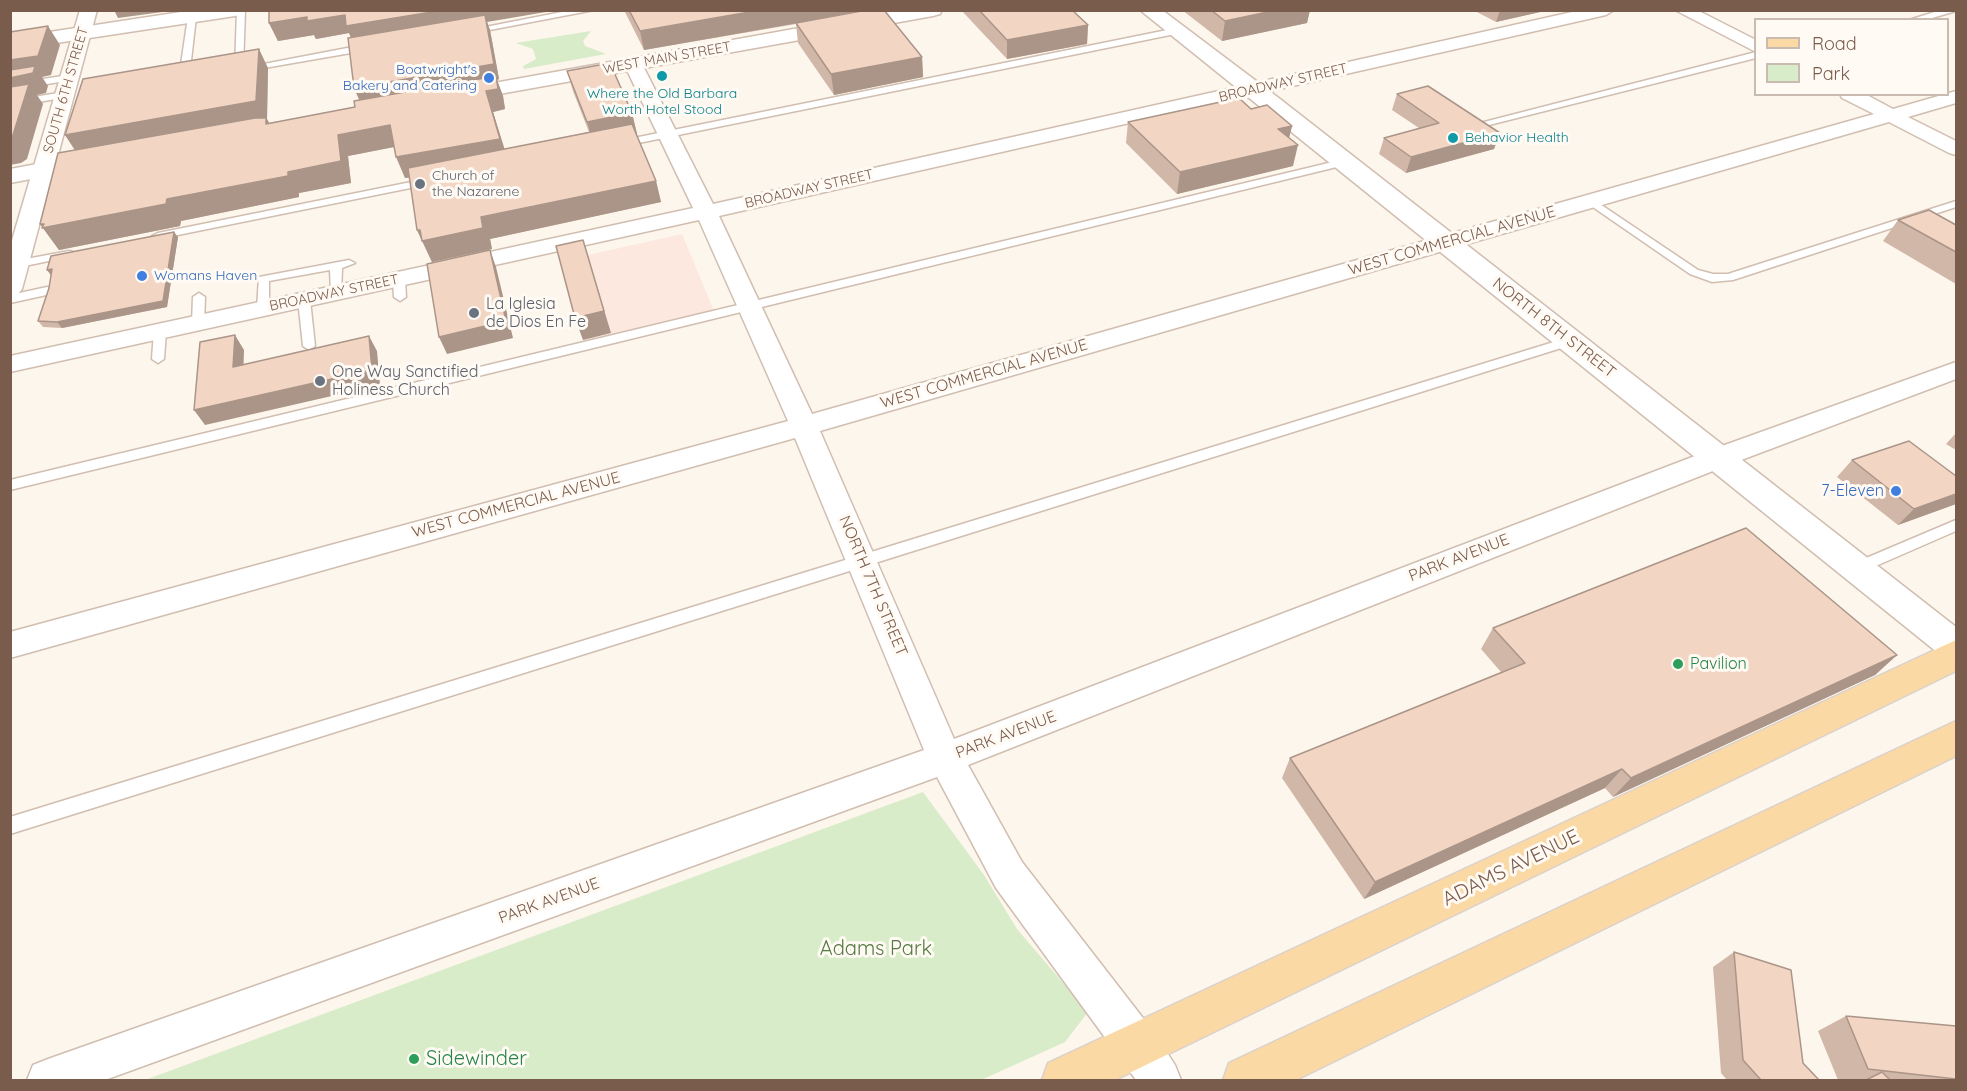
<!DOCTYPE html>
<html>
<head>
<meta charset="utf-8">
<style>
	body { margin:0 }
	#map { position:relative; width:1967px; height:1091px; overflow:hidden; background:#fdf6ec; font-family:Quicksand,sans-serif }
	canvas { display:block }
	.frame { position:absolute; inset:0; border:12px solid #7a5c4d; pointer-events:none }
	.legend { position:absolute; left:1754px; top:18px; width:195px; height:78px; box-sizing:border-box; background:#fffaf3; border:2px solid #cabbb1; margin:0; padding:8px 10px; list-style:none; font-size:18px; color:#7a5c4d }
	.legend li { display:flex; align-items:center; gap:12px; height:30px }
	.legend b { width:30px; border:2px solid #cabbb1 }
</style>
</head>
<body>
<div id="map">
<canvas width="1967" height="1091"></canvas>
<div class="frame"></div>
<ul class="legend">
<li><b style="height:8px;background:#fbd9a5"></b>Road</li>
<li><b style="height:16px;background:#d8ecc9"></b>Park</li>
</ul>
</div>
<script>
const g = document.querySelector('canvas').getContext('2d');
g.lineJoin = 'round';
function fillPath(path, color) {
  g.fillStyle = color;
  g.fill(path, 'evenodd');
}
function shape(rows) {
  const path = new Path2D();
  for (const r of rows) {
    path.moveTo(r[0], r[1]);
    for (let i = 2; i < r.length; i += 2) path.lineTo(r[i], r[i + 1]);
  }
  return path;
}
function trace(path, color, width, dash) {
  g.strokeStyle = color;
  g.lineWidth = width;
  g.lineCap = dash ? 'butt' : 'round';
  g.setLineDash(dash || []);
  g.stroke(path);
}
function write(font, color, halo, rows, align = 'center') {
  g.font = font + ' Quicksand,sans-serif';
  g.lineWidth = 6;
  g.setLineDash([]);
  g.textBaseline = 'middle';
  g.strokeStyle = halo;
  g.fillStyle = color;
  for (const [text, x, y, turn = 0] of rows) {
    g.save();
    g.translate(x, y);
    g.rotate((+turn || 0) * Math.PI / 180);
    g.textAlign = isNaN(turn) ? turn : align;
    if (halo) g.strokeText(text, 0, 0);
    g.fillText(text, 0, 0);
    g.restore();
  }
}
fillPath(shape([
	[682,234,714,311,584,342,561,261]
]), '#fde8e0');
fillPath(shape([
	[591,31,583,41,585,46,606,54,524,69,523,66,536,59,533,49,516,43],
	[923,792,984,875,1017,929,1088,1012,1065,1042,981,1080,145,1080]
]), '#d8ecc9');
const service = shape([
	[237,10,245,10,243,68,368,44,372,47,368,50,247,71,243,68,241,71,235,71,237,10],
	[572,10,594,10,469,34,465,31,572,10],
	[1941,10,1956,11,1925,20,1909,20,1941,10],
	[192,14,196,17,189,78,184,81,179,78,188,17,192,14],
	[1177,28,1180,29,1180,33,619,147,614,144,619,141,1177,28],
	[1756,52,1756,58,1485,126,1480,123,1756,52],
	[69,75,72,76,72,80,10,90,10,84,69,75],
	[64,92,67,93,67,97,10,107,10,101,64,92],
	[1345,159,1349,160,1349,164,10,490,10,480,1345,159],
	[431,178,435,179,435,183,158,239,152,236,158,233,431,178],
	[1591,198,1698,270,1713,274,1728,274,1956,201,1956,207,1733,280,1712,282,1690,274,1587,203,1586,201,1591,198],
	[69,251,73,252,73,256,10,269,10,262,69,251],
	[349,260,355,263,342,268,341,296,337,297,331,293,330,270,269,281,269,309,263,313,257,309,259,277,349,260],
	[399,275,405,279,406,297,400,301,394,297,393,279,399,275],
	[47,287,51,288,51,294,10,303,10,295,47,287],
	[199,293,205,297,204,323,198,327,192,323,193,297,199,293],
	[304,296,310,300,315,346,309,350,303,346,298,300,304,296],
	[160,327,166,331,164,359,158,363,152,359,154,331,160,327],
	[1570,337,1576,341,1574,344,10,834,10,817,1570,337],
	[1956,520,1956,531,1862,572,1857,574,1852,572,1849,568,1852,564,1956,520]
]);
const minor = shape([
	[80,10,97,10,22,289,18,294,10,296,10,247,80,10],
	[1581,10,1614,10,1606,15,719,216,812,414,1874,114,1842,98,1840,94,1865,94,1893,109,1956,91,1956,103,1908,117,1956,141,1956,155,1949,153,1889,122,820,431,954,739,1708,451,1956,362,1956,379,1728,465,968,765,1022,862,1153,1031,1175,1065,1181,1080,1136,1080,996,888,937,777,105,1080,27,1080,33,1065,48,1059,924,750,795,438,10,658,10,632,788,421,699,220,10,372,10,356,693,208,624,64,627,60,633,58,639,60,642,64,713,204,1581,10],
	[1675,10,1697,10,1756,40,1756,52,1675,10]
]);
const tertiary = shape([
	[194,10,244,10,242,14,235,16,10,50,10,38,194,10],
	[899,10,942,10,940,14,933,16,455,102,448,100,444,96,448,92,455,90,899,10],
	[1140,10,1162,10,1280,99,1956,627,1956,661,1943,657,1140,10],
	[97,153,105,155,108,160,105,165,10,183,10,169,97,153]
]);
const primary = shape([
	[1956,640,1956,671,1115,1080,1042,1080,1048,1063,1956,640],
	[1956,721,1956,756,1296,1080,1223,1080,1229,1063,1956,721]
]);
trace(service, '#d1beb0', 3);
trace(minor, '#d1beb0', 3);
trace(tertiary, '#d1beb0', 3);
trace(primary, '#dad1cd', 3);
fillPath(service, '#fff');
fillPath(minor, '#fff');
fillPath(tertiary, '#fff');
fillPath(primary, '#fbd9a5');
fillPath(shape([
	[624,10,884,10,922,57,923,77,834,95,798,43,796,24,644,50],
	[961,10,1072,10,1088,25,1087,44,1007,59],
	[1182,10,1310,10,1307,23,1222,41],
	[1473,10,1549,10,1496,22],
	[487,22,490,30,499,79,497,80,503,96,505,109,493,112,504,149,589,132,573,91,567,71,632,113,637,134,636,134,656,181,661,202,490,239,492,249,432,262,417,230,409,178,405,178,394,147,348,156,351,183,299,193,299,197,181,221,180,226,59,250,40,224,75,150,268,68,267,119,269,123,355,107,360,100,351,38,349,33,316,39,314,35,278,41,269,23],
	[1397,94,1500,133,1494,149,1406,173,1379,154,1384,138,1419,128,1392,110],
	[1251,109,1292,126,1289,138,1293,166,1177,194,1126,143,1128,122],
	[1898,220,1956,225,1956,284,1883,241],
	[178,237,167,307,62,328,43,327,38,321,49,288,51,275,47,270],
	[1956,433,1956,450,1946,444],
	[1852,460,1956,476,1956,504,1898,525,1837,477],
	[1493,628,1897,655,1875,675,1613,797,1605,788,1364,899,1282,778,1290,758,1501,672,1481,649],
	[1734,952,1803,1063,1819,1080,1727,1080,1721,1073,1713,967],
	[1846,1016,1956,1026,1956,1080,1838,1080,1818,1031]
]), '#d1b7a8');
fillPath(shape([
	[114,10,177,10,118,18],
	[444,10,558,10,487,22,490,30,499,79,497,80,503,96,505,109,493,112,508,160,405,178,396,157,500,139,361,104,354,88,354,44,349,33,316,39,314,35,278,41,269,23,307,17],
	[761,10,872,10,644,50,640,31],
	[1277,10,1310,10,1307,23,1222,41,1225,21],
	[1500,10,1549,10,1496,22],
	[1088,25,1087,44,1007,59,1007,40],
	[48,26,60,45,51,75,42,77,48,86,46,93,37,95,43,104,27,159,21,163,10,165,10,60],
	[259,49,268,68,267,119,277,138,78,155,65,135],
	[922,57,923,77,834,95,831,74],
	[632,113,637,134,593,143,587,122],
	[390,125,399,146,348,156,351,183,299,193,299,197,181,221,180,226,59,250,40,224,167,199,288,172,338,135],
	[1292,126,1287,146,1278,129],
	[1500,133,1494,149,1406,173,1411,157],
	[1298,145,1293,166,1177,194,1180,172],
	[656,181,661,202,490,239,492,249,432,262,417,230],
	[174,232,178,237,167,307,62,328,57,322],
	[583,240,611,333,583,340,575,318],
	[490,250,496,267,513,338,447,354,439,337],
	[52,269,51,275,47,270],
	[235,335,244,350,243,382,233,367],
	[369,336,377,351,380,385,205,425,194,410],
	[1956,494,1956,504,1898,525,1914,509],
	[1897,655,1875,675,1613,797,1631,778],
	[1622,769,1605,788,1364,899,1375,882]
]), '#aa9588');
const building = shape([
	[269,10,444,10,346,26,345,15,307,21,307,17,269,23,269,10],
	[629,10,761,10,640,31,629,10],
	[867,10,884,10,922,57,831,74,796,23,867,10],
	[979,10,1072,10,1088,25,1007,40,979,10],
	[1211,10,1277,10,1225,21,1211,10],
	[485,15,494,64,354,88,348,38,485,15],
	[48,26,38,56,10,60,10,32,48,26],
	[259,49,256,101,65,135,83,79,259,49],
	[610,63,632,113,587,122,567,71,610,63],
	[35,66,33,73,10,78,10,70,35,66],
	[496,76,498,89,486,91,500,139,396,157,390,125,338,135,341,161,288,172,288,176,167,199,166,204,42,228,44,224,40,224,58,153,255,118,266,118,266,124,355,107,354,101,496,76],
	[29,84,12,138,10,139,10,87,29,84],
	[1428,86,1500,133,1411,157,1384,138,1439,123,1397,94,1428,86],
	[1239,98,1251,109,1267,105,1292,126,1278,129,1298,145,1180,172,1128,122,1239,98],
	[632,124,656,181,481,217,483,228,422,241,420,230,417,230,408,168,632,124],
	[1929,210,1956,225,1956,252,1898,220,1929,210],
	[174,232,163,301,57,322,38,321,49,288,52,269,47,270,51,256,174,232],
	[583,240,604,311,575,318,556,246,583,240],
	[490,250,506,321,439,337,427,264,490,250],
	[235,335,233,367,369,336,372,370,194,410,200,342,235,335],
	[1909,441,1956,476,1956,494,1914,509,1852,460,1909,441],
	[1746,528,1897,655,1631,778,1622,769,1375,882,1290,758,1525,663,1493,628,1746,528],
	[1734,952,1791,970,1803,1063,1819,1080,1761,1080,1743,1060,1734,952],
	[1846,1016,1956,1026,1956,1079,1868,1069,1846,1016],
	[1882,1072,1890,1080,1866,1080,1882,1072]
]);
fillPath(building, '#f3d5c3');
trace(building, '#aa9588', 1.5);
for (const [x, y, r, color] of [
	[662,76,6,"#0f9aa8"],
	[489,78,6,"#3f7fe0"],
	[1453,138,6,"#0f9aa8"],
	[420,184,6,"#6b7280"],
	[142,276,6,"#3f7fe0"],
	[474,313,6,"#6b7280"],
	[320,381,6,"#6b7280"],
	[1896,491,6,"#3f7fe0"],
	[1678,664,6,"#2e9e5b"],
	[414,1059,6,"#2e9e5b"]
]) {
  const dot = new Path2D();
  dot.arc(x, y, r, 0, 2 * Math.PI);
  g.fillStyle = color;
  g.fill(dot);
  trace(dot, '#fffaf3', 2);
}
write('14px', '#7a5c4d', '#fffaf3', [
	["WEST MAIN STREET",667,58,-10],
	["BROADWAY STREET",1283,83,-13],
	["SOUTH 6TH STREET",66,90,-74],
	["BROADWAY STREET",809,189,-13],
	["BROADWAY STREET",334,293,-12]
]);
write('14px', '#366cbe', '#fffaf3', [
	["Boatwright's",477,70],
	["Bakery and Catering",477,86],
	["Womans Haven",154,276,"left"]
], 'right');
write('14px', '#0d838f', '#fffaf3', [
	["Where the Old Barbara",662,94],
	["Worth Hotel Stood",662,110],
	["Behavior Health",1465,138,"left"]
]);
write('14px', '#5b616d', '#fffaf3', [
	["Church of",432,176],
	["the Nazarene",432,192]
], 'left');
write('16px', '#7a5c4d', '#fffaf3', [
	["WEST COMMERCIAL AVENUE",1452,241,-16],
	["NORTH 8TH STREET",1554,328,38],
	["WEST COMMERCIAL AVENUE",984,374,-16],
	["WEST COMMERCIAL AVENUE",516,505,-15],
	["PARK AVENUE",1459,558,-21],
	["NORTH 7TH STREET",873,586,67],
	["PARK AVENUE",1006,735,-21],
	["PARK AVENUE",549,901,-20]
]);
write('16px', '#5b616d', '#fffaf3', [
	["La Iglesia",486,304],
	["de Dios En Fe",486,322],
	["One Way Sanctified",332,372],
	["Holiness Church",332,390]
], 'left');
write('16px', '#366cbe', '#fffaf3', [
	["7-Eleven",1884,491]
], 'right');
write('16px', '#27864d', '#fffaf3', [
	["Pavilion",1690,664]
], 'left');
write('20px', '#7a5c4d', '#fffaf3', [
	["ADAMS AVENUE",1511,868,-26]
]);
write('20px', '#537a41', '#fffaf3', [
	["Adams Park",876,949]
]);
write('20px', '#27864d', '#fffaf3', [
	["Sidewinder",426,1059]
], 'left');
</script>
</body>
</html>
